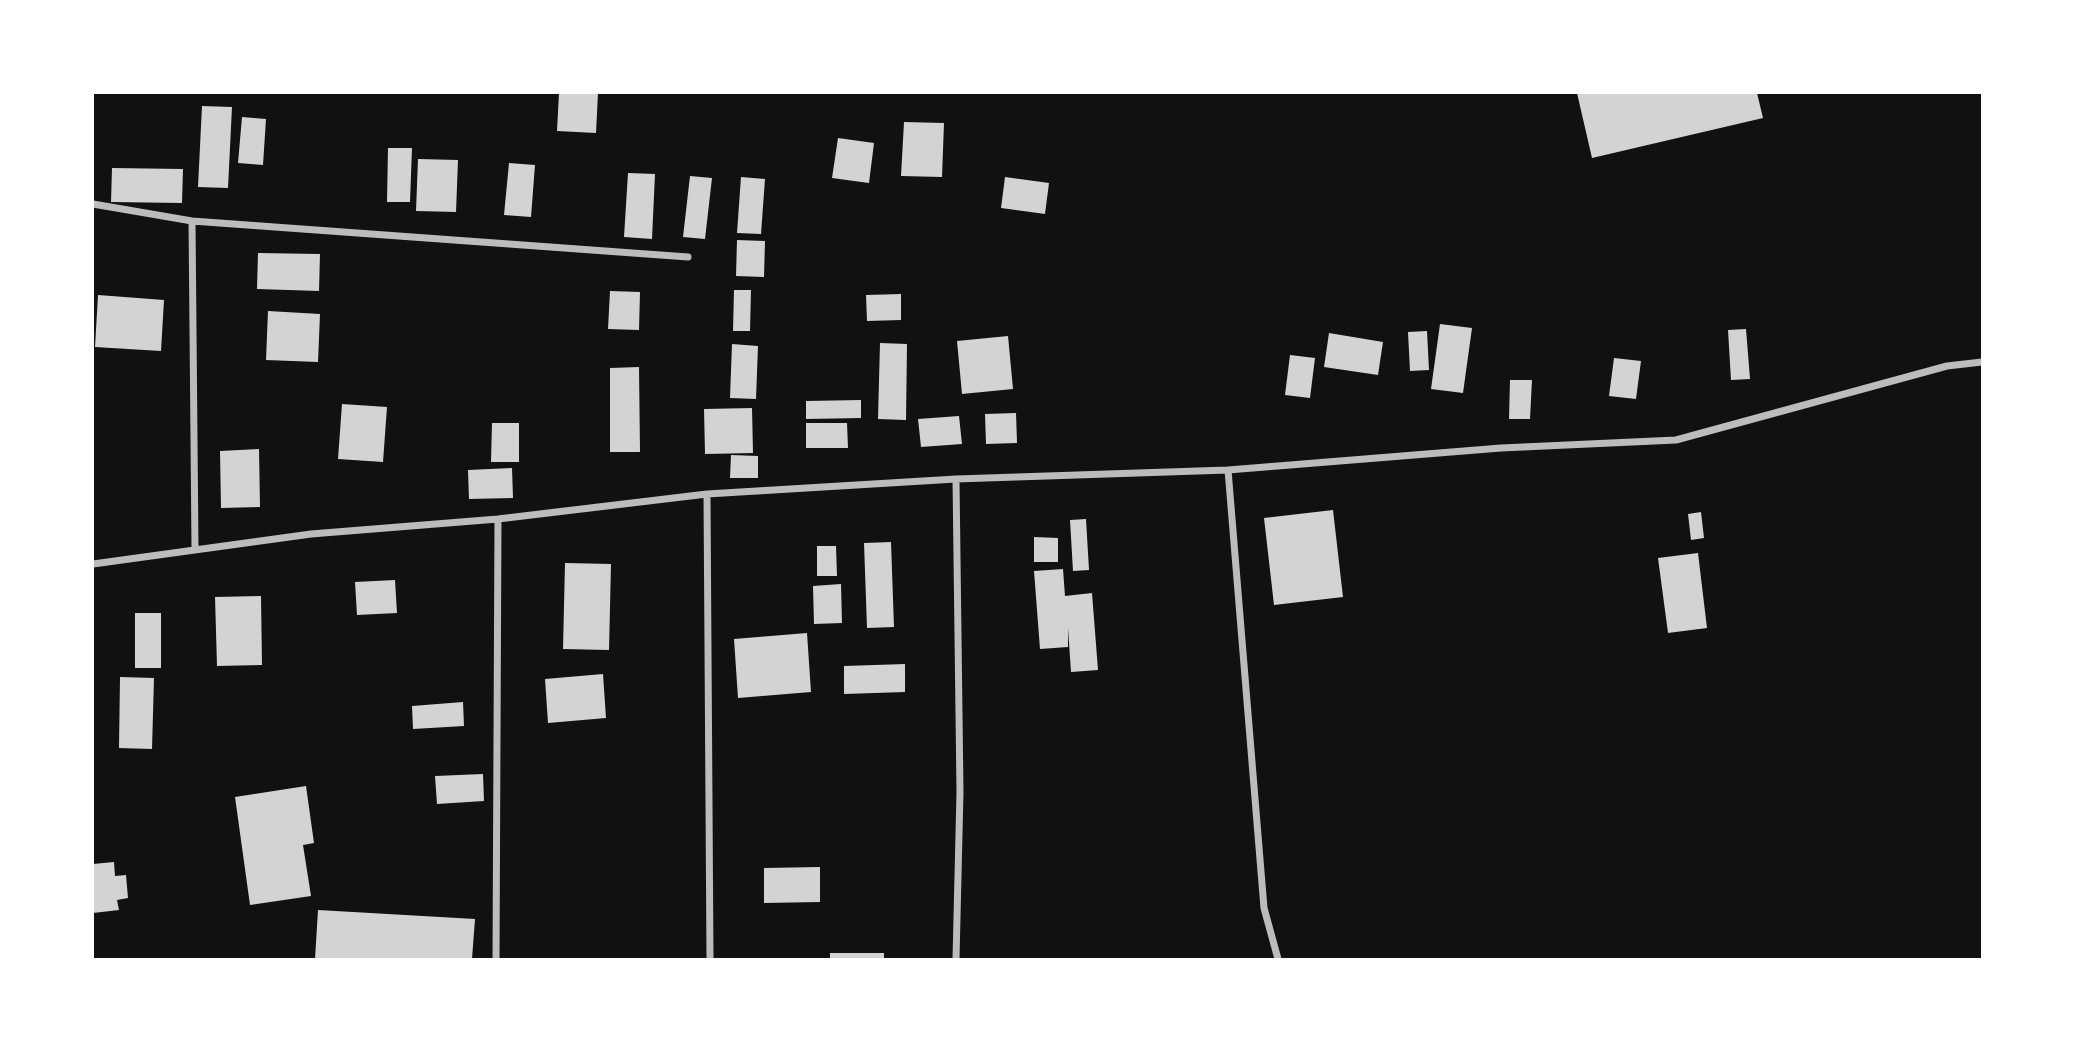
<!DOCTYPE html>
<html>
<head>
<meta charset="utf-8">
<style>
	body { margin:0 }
	#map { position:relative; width:2075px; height:1052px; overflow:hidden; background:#111; font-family:"PT Sans",sans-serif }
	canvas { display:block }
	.frame { position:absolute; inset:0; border:94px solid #fff; pointer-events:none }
</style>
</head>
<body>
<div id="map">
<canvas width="2075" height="1052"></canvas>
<div class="frame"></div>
</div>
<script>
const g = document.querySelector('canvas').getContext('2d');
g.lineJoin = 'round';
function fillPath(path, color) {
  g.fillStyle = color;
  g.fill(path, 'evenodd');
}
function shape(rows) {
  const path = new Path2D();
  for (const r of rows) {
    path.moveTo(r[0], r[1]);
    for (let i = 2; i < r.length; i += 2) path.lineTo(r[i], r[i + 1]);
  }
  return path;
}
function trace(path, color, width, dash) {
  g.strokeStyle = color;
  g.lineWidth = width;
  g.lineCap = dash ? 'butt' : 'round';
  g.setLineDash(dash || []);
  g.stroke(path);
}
fillPath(shape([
	[559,93,598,93,596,133,557,131],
	[1577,93,1757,93,1763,118,1592,158],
	[202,106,232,107,228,188,198,187],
	[242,117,266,119,263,165,238,163],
	[904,122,944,123,942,177,901,176],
	[838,138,874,143,869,183,832,178],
	[388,148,412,148,410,202,387,202],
	[418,159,458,160,456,212,416,211],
	[509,163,535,165,531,217,504,215],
	[112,168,183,169,182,203,111,202],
	[628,173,655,174,652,239,624,237],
	[690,176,712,178,705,239,683,237],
	[741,177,765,179,761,234,737,233],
	[1005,177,1049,183,1045,214,1001,208],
	[737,240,765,241,764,277,736,276],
	[258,253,320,254,319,291,257,289],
	[734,290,751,290,750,331,733,331],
	[610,291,640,292,639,330,608,329],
	[901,294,901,320,867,321,866,295],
	[98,295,164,300,161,351,95,347],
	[268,311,320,314,318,362,266,360],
	[1440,324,1472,328,1463,393,1431,389],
	[1746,329,1750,379,1731,380,1728,330],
	[1427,331,1429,370,1410,371,1408,332],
	[1329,333,1383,342,1378,375,1324,367],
	[1008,336,1013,389,962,394,957,341],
	[880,343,907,344,906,420,878,419],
	[732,344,758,346,756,399,730,398],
	[1290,355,1315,358,1310,398,1285,395],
	[1614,358,1641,361,1636,399,1609,396],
	[639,367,640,452,610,452,610,368],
	[1510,380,1532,380,1530,419,1509,419],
	[861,400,861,418,806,419,806,401],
	[342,404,387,407,383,462,338,459],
	[752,408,753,453,705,454,704,409],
	[1016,413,1017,443,986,444,985,414],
	[959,416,962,444,921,447,918,419],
	[492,423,519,423,519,462,491,462],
	[806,423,847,423,848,448,806,448],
	[259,449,260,507,221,508,220,451],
	[731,455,758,456,758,478,730,478],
	[512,468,513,498,469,499,468,470],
	[1333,510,1343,597,1274,605,1264,518],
	[1701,512,1704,538,1691,540,1688,514],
	[1086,519,1089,570,1073,571,1070,520],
	[1034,537,1058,538,1058,562,1034,562],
	[891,542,894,627,867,628,864,543],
	[817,546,836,546,837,576,817,576],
	[1698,553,1707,628,1668,633,1658,558],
	[565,563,611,564,609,650,563,649],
	[1063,569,1065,596,1092,593,1098,670,1071,672,1068,628,1068,647,1040,649,1034,571],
	[395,580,397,613,357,615,355,582],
	[841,584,842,623,814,624,813,586],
	[261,596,262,665,217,666,215,597],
	[135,613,161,613,161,668,135,668],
	[807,633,811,692,738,698,734,639],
	[905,664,905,692,844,694,844,666],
	[603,674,606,718,548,723,545,679],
	[120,677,154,678,152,749,119,748],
	[463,702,464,726,413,729,412,706],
	[483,774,484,801,437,804,435,776],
	[306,786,314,843,303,845,311,896,250,905,235,797],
	[114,862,115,876,126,875,128,898,117,900,119,910,93,913,93,864],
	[820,867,820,902,764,903,764,868],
	[318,910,475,919,472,959,315,959],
	[830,953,884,953,884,959,830,959]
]), '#d3d3d3');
trace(shape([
	[93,204,192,221,195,548],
	[192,221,688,257],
	[1228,470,1264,908,1278,959],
	[956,479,960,792,956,959],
	[707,494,710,959],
	[93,564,311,534,498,519,707,494,956,479,1228,470,1501,448,1676,440,1947,366,1982,362],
	[496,959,498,519]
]), '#bcbcbc', 7);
</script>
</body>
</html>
